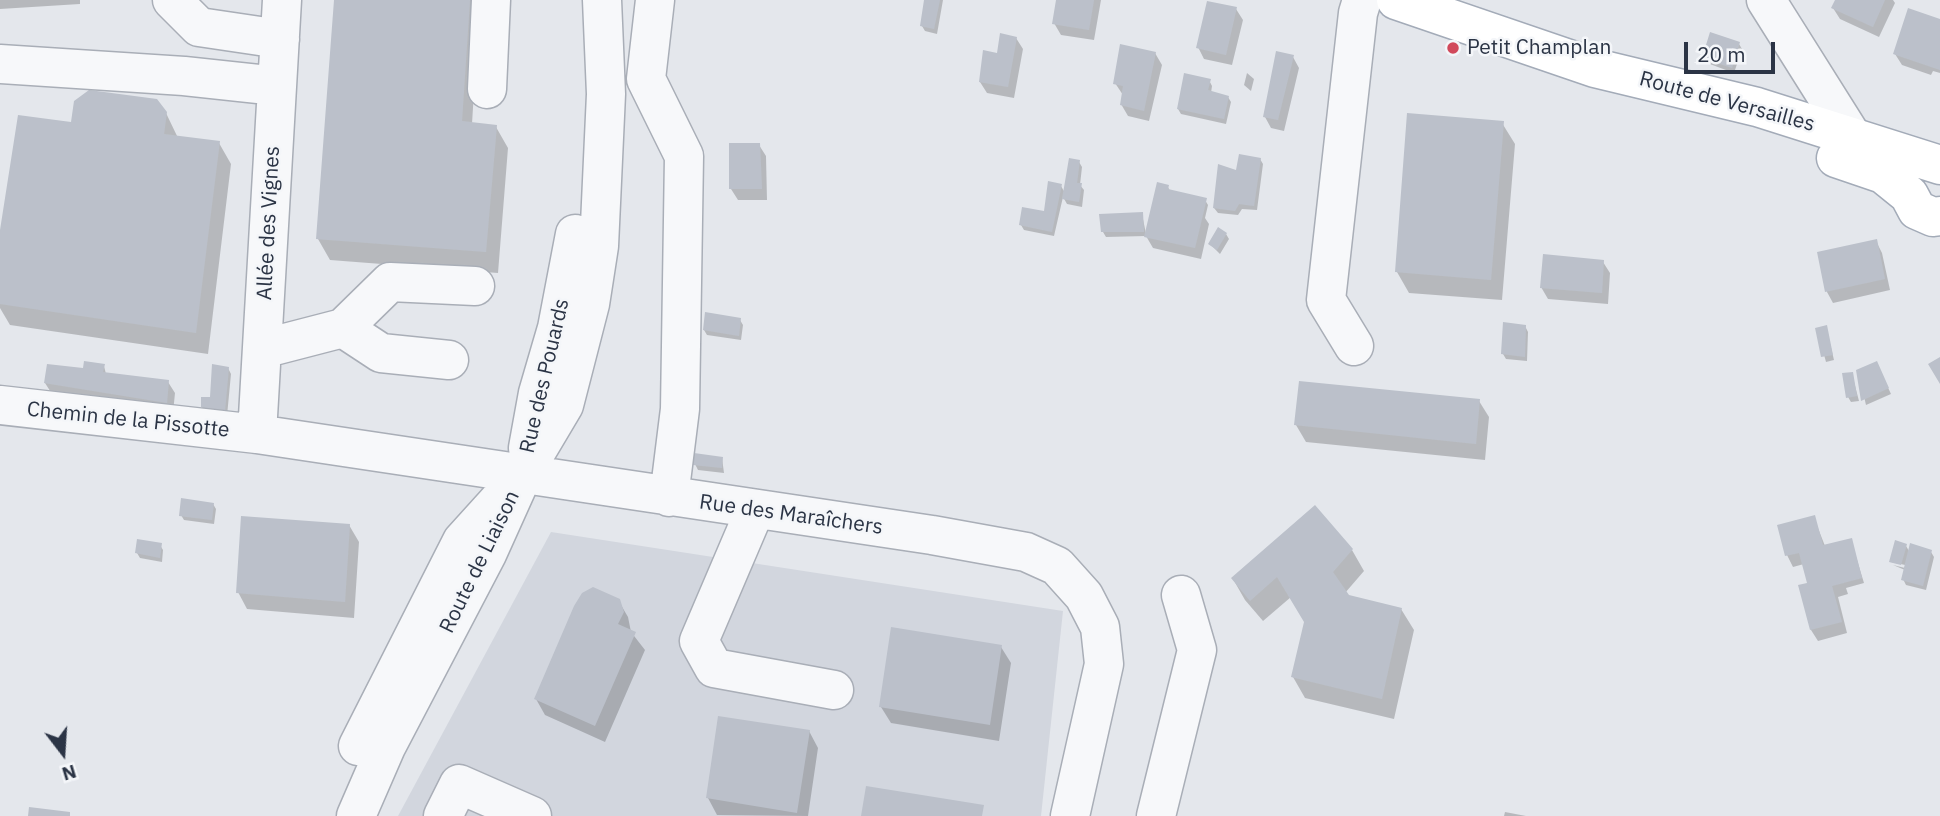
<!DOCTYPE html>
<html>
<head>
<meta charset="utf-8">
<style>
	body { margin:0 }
	#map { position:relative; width:1940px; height:816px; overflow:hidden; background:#e4e7ec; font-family:"IBM Plex Sans",sans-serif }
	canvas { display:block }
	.north { position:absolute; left:28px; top:718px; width:70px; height:70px; -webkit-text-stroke:5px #f4f6f9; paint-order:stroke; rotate:163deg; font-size:19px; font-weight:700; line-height:28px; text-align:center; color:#2b3445 }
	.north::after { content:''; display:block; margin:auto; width:24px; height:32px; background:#2b3445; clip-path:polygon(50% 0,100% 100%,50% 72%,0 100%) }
	.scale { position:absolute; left:1684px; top:42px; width:91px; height:32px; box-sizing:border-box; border:4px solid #2b3445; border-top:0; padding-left:9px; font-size:21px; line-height:24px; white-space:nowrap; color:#2b3445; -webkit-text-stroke:5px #f4f6f9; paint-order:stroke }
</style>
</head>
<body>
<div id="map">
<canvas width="1940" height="816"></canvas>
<div class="north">N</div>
<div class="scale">20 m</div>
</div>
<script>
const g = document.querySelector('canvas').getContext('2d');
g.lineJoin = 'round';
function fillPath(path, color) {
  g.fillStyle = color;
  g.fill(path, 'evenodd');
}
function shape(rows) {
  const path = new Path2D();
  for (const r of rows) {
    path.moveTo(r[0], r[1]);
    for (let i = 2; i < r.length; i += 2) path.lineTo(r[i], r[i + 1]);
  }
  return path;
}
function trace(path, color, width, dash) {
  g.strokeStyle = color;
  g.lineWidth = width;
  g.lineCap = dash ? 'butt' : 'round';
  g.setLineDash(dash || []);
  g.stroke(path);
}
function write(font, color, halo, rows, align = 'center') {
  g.font = font + ' "IBM Plex Sans",sans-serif';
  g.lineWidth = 5;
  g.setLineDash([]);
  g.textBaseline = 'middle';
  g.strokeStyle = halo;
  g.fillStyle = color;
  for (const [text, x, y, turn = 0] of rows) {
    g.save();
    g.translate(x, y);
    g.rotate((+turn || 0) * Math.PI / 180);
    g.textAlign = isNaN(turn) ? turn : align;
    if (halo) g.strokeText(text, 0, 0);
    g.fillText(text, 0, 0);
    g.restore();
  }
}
fillPath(shape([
	[551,532,1063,611,1041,816,398,816]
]), '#d2d6de');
fillPath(shape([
	[0,0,80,0,80,4,0,9],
	[336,0,474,0,479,9,472,124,496,127,508,148,498,273,330,260,318,239],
	[926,0,943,0,937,34,925,31,922,26],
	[1058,0,1101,0,1094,40,1061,35,1054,23],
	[1837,0,1893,0,1895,3,1879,37,1840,19,1833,8],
	[1236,9,1243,20,1232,65,1204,59,1198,47],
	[1940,21,1940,73,1933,71,1931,75,1902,65,1895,54],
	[1016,38,1023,49,1014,98,987,93,980,82],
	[1739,44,1742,49,1734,73,1707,63,1704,58],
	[1155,53,1162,65,1149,121,1128,116,1121,104,1123,95,1115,83],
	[1293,57,1299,68,1284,131,1271,128,1265,117],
	[1247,73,1254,79,1251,91,1244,85],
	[1209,80,1212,86,1211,93,1228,97,1231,102,1226,124,1181,114,1178,109],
	[166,113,178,138,219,143,231,164,208,354,10,325,0,308,0,232,73,124],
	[1502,123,1515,144,1502,300,1409,293,1397,272],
	[759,145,766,156,767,200,738,200,731,189],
	[1260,159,1263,164,1257,210,1242,209,1238,215,1218,213,1214,208,1238,172],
	[1079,162,1082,167,1080,185,1084,190,1082,207,1067,204,1063,197,1054,236,1024,230,1021,225,1045,213,1061,186,1065,193],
	[1168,187,1170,191,1205,200,1208,205,1205,218,1209,224,1201,259,1153,248,1146,236,1106,237,1103,232,1142,214,1146,234],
	[1226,234,1229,239,1220,254,1210,244],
	[1876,241,1882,253,1890,290,1833,303,1827,292,1819,253],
	[1603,262,1610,273,1608,304,1548,299,1541,287],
	[740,320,743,325,741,340,707,335,704,330],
	[1525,326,1528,332,1527,361,1506,359,1503,354],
	[1826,327,1834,360,1826,362,1817,329],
	[104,366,106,374,168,382,175,393,173,413,52,394,45,383],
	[228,368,231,374,227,416,205,412,202,407,212,399],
	[1879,368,1891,394,1866,405,1858,371],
	[1852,374,1859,401,1851,402,1848,397],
	[1479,401,1489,417,1485,460,1306,442,1296,425],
	[722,458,724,473,698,470,695,464],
	[213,504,216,509,214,524,184,520,181,515],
	[1814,518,1825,546,1851,540,1864,583,1846,588,1848,594,1838,597,1847,633,1818,641,1811,630,1800,587,1809,584,1804,564,1793,567,1787,555],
	[349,525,359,542,354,618,247,609,238,592],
	[160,545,163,550,162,562,140,558,137,553],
	[1906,546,1909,551,1931,552,1934,557,1926,590,1906,585,1903,579,1905,570,1893,565,1909,569,1910,566,1891,562],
	[1352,550,1364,571,1345,593,1348,596,1401,609,1414,630,1394,719,1305,698,1293,677,1305,622,1291,597,1263,621,1245,600,1233,579],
	[618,600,628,617,631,632,645,650,605,742,545,715,536,699],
	[1001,647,1011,663,999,741,891,723,881,707],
	[809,731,818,748,808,816,717,815,708,798],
	[1505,812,1526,816,1504,816]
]), '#0003');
fillPath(shape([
	[334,0,470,0,462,121,497,125,486,252,316,239],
	[924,0,940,0,934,29,920,26],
	[1056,0,1094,0,1089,30,1052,24],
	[1835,0,1885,0,1873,27,1831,8],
	[1207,1,1237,7,1226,55,1196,48],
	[1908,8,1940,19,1940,70,1893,54],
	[1710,32,1740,42,1732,68,1702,58],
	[1000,33,1017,37,1008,87,979,82,983,50,997,53],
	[1120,44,1156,52,1144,111,1120,105,1123,86,1113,84],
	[1276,51,1294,55,1278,120,1263,117],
	[1184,73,1211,79,1208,90,1229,96,1224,119,1177,109],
	[89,90,157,99,167,112,164,134,220,141,196,333,0,304,0,230,18,115,71,122,74,101],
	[1407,113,1504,121,1491,280,1395,272],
	[729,143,760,143,762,189,729,189],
	[1239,154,1261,158,1254,206,1239,204,1235,211,1213,208,1218,164,1236,170],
	[1069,158,1080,160,1077,183,1082,183,1079,202,1062,199],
	[1048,181,1062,184,1052,232,1019,225,1022,207,1044,211],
	[1157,182,1169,185,1168,189,1207,198,1195,248,1144,237],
	[1143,212,1144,232,1101,232,1099,214],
	[1218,227,1227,233,1217,250,1208,244],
	[1877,239,1885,279,1825,292,1817,252],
	[1543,254,1604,260,1602,293,1540,288],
	[705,312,741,318,739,336,703,330],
	[1503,322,1526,325,1525,357,1501,354],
	[1827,325,1833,355,1821,357,1815,328],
	[1940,357,1940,384,1928,364],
	[84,361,105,364,103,372,169,380,167,403,44,383,47,364,83,368],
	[1877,361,1889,388,1861,401,1856,370],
	[212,364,229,367,225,411,201,407,201,397,210,397],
	[1853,372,1857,396,1846,398,1842,373],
	[1299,381,1480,399,1476,444,1294,425],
	[694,453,723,457,722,468,693,465],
	[181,498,214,503,212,520,179,516],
	[1315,505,1353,549,1333,572,1349,595,1402,608,1382,699,1291,677,1304,622,1277,577,1250,601,1231,578],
	[1815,515,1823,545,1852,538,1862,578,1832,586,1842,622,1810,630,1798,585,1807,583,1799,553,1785,556,1777,525],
	[241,516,350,524,345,602,236,593],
	[137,539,162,543,160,558,135,553],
	[1895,540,1907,544,1901,565,1889,562],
	[1910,543,1932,550,1923,586,1901,580],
	[593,587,620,599,624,612,618,624,636,632,595,726,534,699,574,606,582,593],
	[891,627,1002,645,990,725,879,707],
	[718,716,810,730,797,813,706,798],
	[866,786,984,805,982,816,861,816],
	[29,807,70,812,70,816,28,816]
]), '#bbc0ca');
const minor = shape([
	[172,0,199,27,280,39],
	[655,0,646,79,684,156,680,409,669,497],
	[1766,0,1851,135],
	[0,64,184,76,277,86],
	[487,89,491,0],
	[343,328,390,282,475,286],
	[1354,346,1326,300,1358,13,1362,0],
	[262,349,343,328,381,353,449,360],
	[0,405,257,434,932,535,1026,552,1057,566,1084,596,1100,627,1104,664,1070,816],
	[257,434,282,0],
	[528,448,538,393,557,328,575,234],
	[755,510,699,641,714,668,834,690],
	[358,746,462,541,500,499],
	[356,816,386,747,487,554,523,474,564,405,590,304,599,246,606,94,602,0],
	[443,816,459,784,532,816],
	[1156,816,1197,650,1181,595]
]);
const major = shape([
	[1396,0,1595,68,1757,107,1940,165],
	[1836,158,1883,174,1909,195,1917,210,1933,217,1940,216]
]);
trace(minor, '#a9aeb7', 41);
trace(major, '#a3abb8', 41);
trace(minor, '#f7f8fa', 38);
trace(major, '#fff', 38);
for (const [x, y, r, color] of [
	[1453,48,7,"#d1495b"]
]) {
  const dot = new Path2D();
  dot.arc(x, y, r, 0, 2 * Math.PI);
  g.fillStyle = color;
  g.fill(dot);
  trace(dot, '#f4f6f9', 2.5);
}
write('21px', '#2b3445', '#f4f6f9', [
	["Petit Champlan",1467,48]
], 'left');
write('21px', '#2b3445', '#f4f6f9', [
	["Route de Versailles",1727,102,15],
	["Allée des Vignes",269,223,-87],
	["Rue des Pouards",545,376,-77],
	["Chemin de la Pissotte",128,420,6],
	["Rue des Maraîchers",791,515,8],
	["Route de Liaison",480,562,-64]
]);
</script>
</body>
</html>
